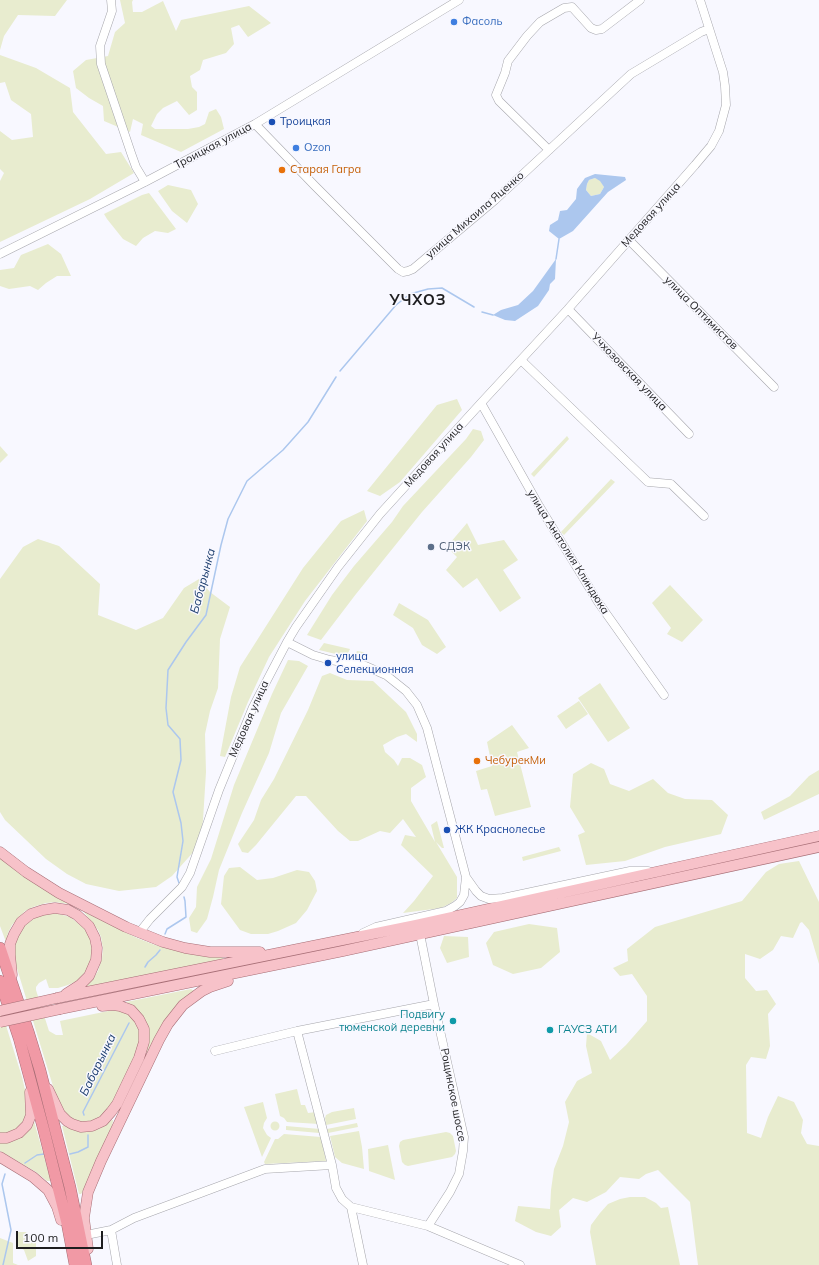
<!DOCTYPE html>
<html>
<head>
<meta charset="utf-8">
<style>
	body { margin:0 }
	#map { position:relative; width:819px; height:1265px; overflow:hidden; background:#f8f8ff; font-family:Mulish,sans-serif }
	canvas { display:block }
	.scale { position:absolute; left:16px; top:1231px; width:87px; height:18px; box-sizing:border-box; border:2px solid #1d1d1f; border-top:0; padding-left:5px; font-size:12px; line-height:14px; white-space:nowrap; color:#1d1d1f; -webkit-text-stroke:3px #f8f8ff; paint-order:stroke }
</style>
</head>
<body>
<div id="map">
<canvas width="819" height="1265"></canvas>
<div class="scale">100 m</div>
</div>
<script>
const g = document.querySelector('canvas').getContext('2d');
g.lineJoin = 'round';
function fillPath(path, color) {
  g.fillStyle = color;
  g.fill(path, 'evenodd');
}
function shape(rows) {
  const path = new Path2D();
  for (const r of rows) {
    if (r.length === 3) {
      path.moveTo(r[0] + r[2], r[1]);
      path.arc(r[0], r[1], r[2], 0, 2 * Math.PI);
      continue;
    }
    path.moveTo(r[0], r[1]);
    for (let i = 2; i < r.length; i += 2) path.lineTo(r[i], r[i + 1]);
  }
  return path;
}
function trace(path, color, width, dash) {
  g.strokeStyle = color;
  g.lineWidth = width;
  g.lineCap = dash ? 'butt' : 'round';
  g.setLineDash(dash || []);
  g.stroke(path);
}
function write(font, color, halo, rows, align = 'center') {
  g.font = font + ' Mulish,sans-serif';
  g.lineWidth = 3;
  g.setLineDash([]);
  g.textBaseline = 'middle';
  g.strokeStyle = halo;
  g.fillStyle = color;
  for (const [text, x, y, turn = 0] of rows) {
    g.save();
    g.translate(x, y);
    g.rotate((+turn || 0) * Math.PI / 180);
    g.textAlign = isNaN(turn) ? turn : align;
    if (halo) g.strokeText(text, 0, 0);
    g.fillText(text, 0, 0);
    g.restore();
  }
}
fillPath(shape([
	[0,0,67,0,55,16,18,15,4,36,0,50],
	[120,0,133,0,132,2,133,12,142,12,163,1,176,31,181,20,249,6,271,23,248,37,239,25,231,28,234,44,226,53,203,60,200,70,190,76,192,87,197,92,197,110,189,115,177,101,163,108,157,114,151,126,155,129,188,129,199,127,205,124,209,112,216,109,221,117,224,129,181,152,141,135,143,124,133,119,130,132,104,121,103,106,89,98,76,88,73,71,86,60,108,56,115,32,125,23],
	[0,55,36,68,70,88,73,112,106,154,121,152,134,173,90,199,0,242,0,181,4,173,0,169,0,131,12,140,33,137,31,114,11,100,5,82,0,83],
	[595,178,600,180,604,187,600,194,591,196,586,190,587,184,589,180],
	[168,185,191,190,198,204,187,223,172,211,158,191],
	[149,193,176,229,168,233,155,231,143,238,136,246,123,239,107,219,104,214,142,195],
	[48,244,61,254,71,276,57,276,46,283,38,290,30,286,9,289,0,286,0,270,14,268,21,255],
	[457,399,462,410,400,482,380,496,367,491,437,405],
	[473,429,481,431,484,440,471,457,422,512,356,594,321,640,307,635,332,595,354,566,392,522,403,506,466,439],
	[567,436,569,439,534,477,531,474],
	[0,446,8,455,0,463],
	[611,479,615,482,564,535,561,532],
	[364,510,367,521,305,601,269,657,248,702,225,757,220,756,231,697,240,667,303,568,341,521],
	[467,523,478,545,504,540,518,560,503,570,521,598,500,612,477,578,463,588,446,570,457,557,450,550,450,543],
	[38,539,59,546,100,584,98,615,136,630,163,618,184,588,199,579,210,592,230,607,220,639,218,688,210,711,205,734,206,772,203,820,201,836,196,849,172,876,156,887,119,891,86,884,67,874,46,859,5,820,0,812,0,579,23,547],
	[670,585,703,620,682,642,667,634,671,628,652,603],
	[399,603,428,620,446,647,437,654,422,645,413,628,393,615],
	[324,643,350,649,347,655,344,656,319,650],
	[357,651,363,652,366,654,364,659,361,660,356,659,356,653],
	[288,660,299,661,308,666,281,713,269,753,242,813,219,870,213,897,207,919,197,933,191,931,189,918,196,907,197,887,211,859,234,785,272,694],
	[330,673,347,680,373,681,406,712,417,734,417,742,406,734,397,737,383,745,385,752,394,760,398,766,402,758,410,758,422,765,426,777,411,788,411,801,435,842,431,825,437,821,444,848,442,848,436,842,457,877,457,898,451,903,441,908,403,913,414,901,433,876,401,845,405,835,416,837,403,819,390,833,380,831,358,841,350,841,338,831,306,796,296,796,256,845,248,853,242,852,238,844,254,820,261,800,274,779,308,710,322,676],
	[600,683,630,728,608,742,578,698],
	[579,701,588,714,566,729,557,716],
	[512,725,529,748,517,752,531,807,495,816,487,789,481,790,476,771,492,766,487,742],
	[591,763,604,769,610,784,629,791,653,779,668,793,685,799,712,800,728,815,721,834,665,847,625,861,586,865,578,835,585,832,570,807,573,774],
	[819,770,819,794,764,820,761,812,790,796,809,776],
	[559,847,561,851,523,861,522,857],
	[0,857,69,904,55,902,46,903,33,907,25,911,12,925,8,933,6,942,0,926],
	[799,861,819,902,819,964,809,930,802,922,800,923,793,938,781,936,773,950,760,959,745,954,745,978,756,991,767,990,776,1004,768,1014,770,1046,766,1059,751,1057,746,1065,747,1133,761,1138,768,1117,778,1096,794,1102,803,1120,801,1133,807,1144,819,1146,819,1265,698,1265,690,1202,658,1170,646,1174,639,1179,620,1177,606,1192,587,1202,573,1198,559,1210,561,1227,551,1236,536,1232,515,1221,518,1206,550,1209,551,1190,554,1169,563,1146,569,1122,565,1102,577,1081,592,1073,586,1046,587,1033,601,1041,610,1060,626,1045,647,1021,647,996,632,974,620,976,613,968,628,961,627,949,655,927,742,901,766,872,779,864],
	[240,867,257,880,273,878,297,870,309,872,315,881,317,891,307,910,296,923,278,931,268,934,251,934,240,930,221,904,224,876,229,868],
	[83,911,137,938,155,945,188,953,221,957,223,958,223,960,86,987,85,986,93,979,98,971,102,958,103,949,101,937,98,930],
	[52,913,59,914,70,917,84,928,90,938,92,949,91,961,86,971,77,981,68,985,58,988,49,988,46,979,39,983,36,987,36,990,49,1031,56,1035,63,1035,60,1021,113,1010,122,1011,131,1016,138,1026,139,1032,140,1039,137,1050,118,1094,107,1111,94,1122,78,1123,67,1116,56,1096,15,962,14,949,15,943,22,927,38,916],
	[529,924,557,928,560,952,541,968,513,974,493,965,486,943,494,932],
	[444,936,468,937,469,957,447,963,440,948],
	[191,989,194,991,144,1056,149,1039,149,1031,134,1007,126,1002],
	[0,1006,22,1077,26,1094,28,1108,25,1120,16,1130,8,1133,0,1133],
	[297,1089,301,1105,305,1105,308,1113,316,1112,319,1124,287,1122,284,1118,280,1116,275,1094],
	[263,1102,267,1118,264,1123,263,1128,267,1135,271,1138,262,1157,244,1107],
	[354,1108,356,1119,326,1125,325,1118,326,1115,332,1112],
	[112,1120,113,1120,113,1121,112,1126,112,1128,85,1189,81,1194,79,1194,62,1126,65,1126,80,1131,91,1131,99,1129],
	[34,1121,50,1178,50,1181,47,1181,36,1172,0,1151,0,1142,10,1142,22,1137,27,1132],
	[275,1126,4.5],
	[357,1123,358,1127,328,1133,327,1129],
	[286,1126,320,1129,319,1133,286,1130],
	[359,1131,362,1147,364,1169,342,1163,335,1157,330,1136],
	[446,1132,450,1133,453,1136,456,1151,455,1154,452,1157,408,1166,405,1165,402,1162,399,1146,400,1142,403,1140],
	[284,1134,321,1137,326,1161,265,1164,264,1162,275,1139,278,1139],
	[388,1145,395,1180,369,1171,368,1149],
	[630,1197,645,1197,656,1203,661,1208,668,1207,680,1265,596,1265,590,1232,591,1225,600,1213,608,1204,620,1199],
	[18,1232,26,1232,36,1243,36,1256,28,1261,24,1250,18,1246,17,1239],
	[0,1238,13,1243,13,1263,18,1265,0,1265]
]), '#e8eccf');
fillPath(shape([
	[595,174,625,177,626,180,608,192,573,231,559,239,549,231,550,225,558,220,560,211,567,210,576,199,577,189,585,178],
	[595,178,600,181,604,187,600,194,591,196,586,190,587,184,589,180],
	[556,259,555,279,550,284,549,290,538,306,515,321,505,320,493,315,501,310,518,305,533,291]
]), '#acc7ee');
trace(shape([
	[556,259,559,239],
	[482,312,493,315],
	[340,371,396,305,410,294,428,289,442,288,474,307],
	[179,883,177,877,183,841,181,823,173,792,181,760,180,739,168,725,166,708,168,670,186,642,206,615,221,545,228,519,247,481,283,450,308,422,336,377],
	[165,934,167,929,186,917,185,901,184,897],
	[145,967,148,962,156,955,160,950],
	[84,1115,83,1112,129,1023],
	[70,1154,78,1152,88,1147,88,1135],
	[25,1163,37,1155,44,1154],
	[3,1265,11,1230,2,1184,5,1174]
]), '#acc7ee', 1.5);
const minor = shape([
	[111,0,112,11,100,46,101,64,131,153,136,167,145,182],
	[255,124,315,186,398,269,403,272,408,271,413,269,495,200,631,74,701,32,709,29],
	[549,150,499,101,496,95,505,73,508,61,527,36,540,22,564,8,572,7,591,28,596,30,602,29,640,0],
	[629,240,774,387],
	[0,254,145,182,255,124,459,0],
	[568,309,689,434],
	[521,360,648,482,671,484,704,516],
	[481,403,538,504,598,602,664,695],
	[287,642,313,655,330,660,363,665,386,675,406,691,417,705,427,728,466,877,464,895,460,902,455,906,446,911,376,927,363,933],
	[466,877,476,891,481,896,489,899,503,898,630,871,648,871],
	[139,933,150,919,182,887,190,873,219,790,253,707,287,642,296,627,338,567,380,514,481,403,568,309,695,165,711,146,719,131,726,105,725,86,723,72,700,0],
	[297,1031,332,1165,336,1188,342,1199,351,1207,428,1226,520,1265],
	[215,1051,297,1031,434,1004,420,934],
	[351,1207,363,1265],
	[428,1226,450,1192,459,1174,463,1151,464,1137,434,1004],
	[111,1230,117,1265],
	[86,1235,111,1230,134,1218,265,1169,332,1165]
]);
const major = shape([
	[0,852,26,872,59,893,126,927,163,942,185,948,210,952,260,952],
	[12,975,10,955,10,944,14,934,21,922,31,914,43,910,55,908,68,910,77,915,89,926,95,938,97,948,96,960,89,976,80,985,66,994],
	[57,998,416,925,819,836],
	[60,1009,343,951,819,847],
	[48,1089,60,1114,67,1121,72,1124,81,1127,92,1126,103,1121,111,1112,117,1104,139,1058,144,1042,144,1029,139,1019,131,1010,120,1006,113,1005,102,1006],
	[0,1138,7,1138,19,1133,27,1125,31,1115,30,1092],
	[0,1157,33,1177,48,1190,57,1207,61,1220],
	[88,1249,84,1218,88,1192,101,1161,159,1040,168,1024,183,1005,202,991,210,987,228,981]
]);
const highway = shape([
	[0,948,29,1034,40,1070,70,1187,86,1265],
	[0,981,19,1038,44,1131,67,1223,75,1265]
]);
trace(minor, '#a6a6ac', 9);
trace(major, '#a76e76', 11);
trace(highway, '#a76e76', 12);
trace(minor, '#fff', 8);
trace(major, '#f7c2c9', 10);
trace(highway, '#f199a5', 11);
const majorBridge = shape([
	[0,1011,57,998],
	[0,1022,60,1009]
]);
trace(majorBridge, '#a76e76', 11, []);
trace(majorBridge, '#f7c2c9', 10);
for (const [x, y, r, color] of [
	[454,22,4,"#3f7fe0"],
	[272,122,4,"#1a4fb4"],
	[296,148,4,"#3f7fe0"],
	[282,170,4,"#e8710a"],
	[431,547,4,"#5c6f8a"],
	[328,663,4,"#1a4fb4"],
	[477,761,4,"#e8710a"],
	[447,830,4,"#1a4fb4"],
	[453,1021,4,"#0f9aa8"],
	[550,1030,4,"#0f9aa8"]
]) {
  const dot = new Path2D();
  dot.arc(x, y, r, 0, 2 * Math.PI);
  g.fillStyle = color;
  g.fill(dot);
  trace(dot, '#f8f8ff', 1.5);
}
write('11px', '#366cbe', '#f8f8ff', [
	["Фасоль",462,22],
	["Ozon",304,148]
], 'left');
write('11px', '#164399', '#f8f8ff', [
	["Троицкая",280,122],
	["улица",336,657],
	["Селекционная",336,670],
	["ЖК Краснолесье",455,830]
], 'left');
write('11px', '#1d1d1f', '#f8f8ff', [
	["Троицкая улица",213,146,-28],
	["улица Михаила Яценко",475,215,-41],
	["Медовая улица",651,215,-48],
	["улица Оптимистов",701,313,45],
	["Учхозовская улица",629,372,46],
	["Медовая улица",434,455,-48],
	["улица Анатолия Клиндюка",568,552,58],
	["Медовая улица",249,719,-66],
	["Рощинское шоссе",453,1095,79]
]);
write('11px', '#c56008', '#f8f8ff', [
	["Старая Гагра",290,170],
	["ЧебурекМи",485,761]
], 'left');
write('11px', '#4e5e75', '#f8f8ff', [
	["СДЭК",439,547]
], 'left');
write('11px', '#0d838f', '#f8f8ff', [
	["Подвигу",445,1015],
	["тюменской деревни",445,1028],
	["ГАУСЗ АТИ",558,1030,"left"]
], 'right');
write('italic 12px', '#1b3c6d', '#f8f8ff', [
	["Бабарынка",203,581,-75],
	["Бабарынка",98,1065,-64]
]);
g.letterSpacing = '1px';
write('bold 15px', '#1d1d1f', '#f8f8ff', [
	["УЧХОЗ",418,300]
]);
g.letterSpacing = '0px';
</script>
</body>
</html>
